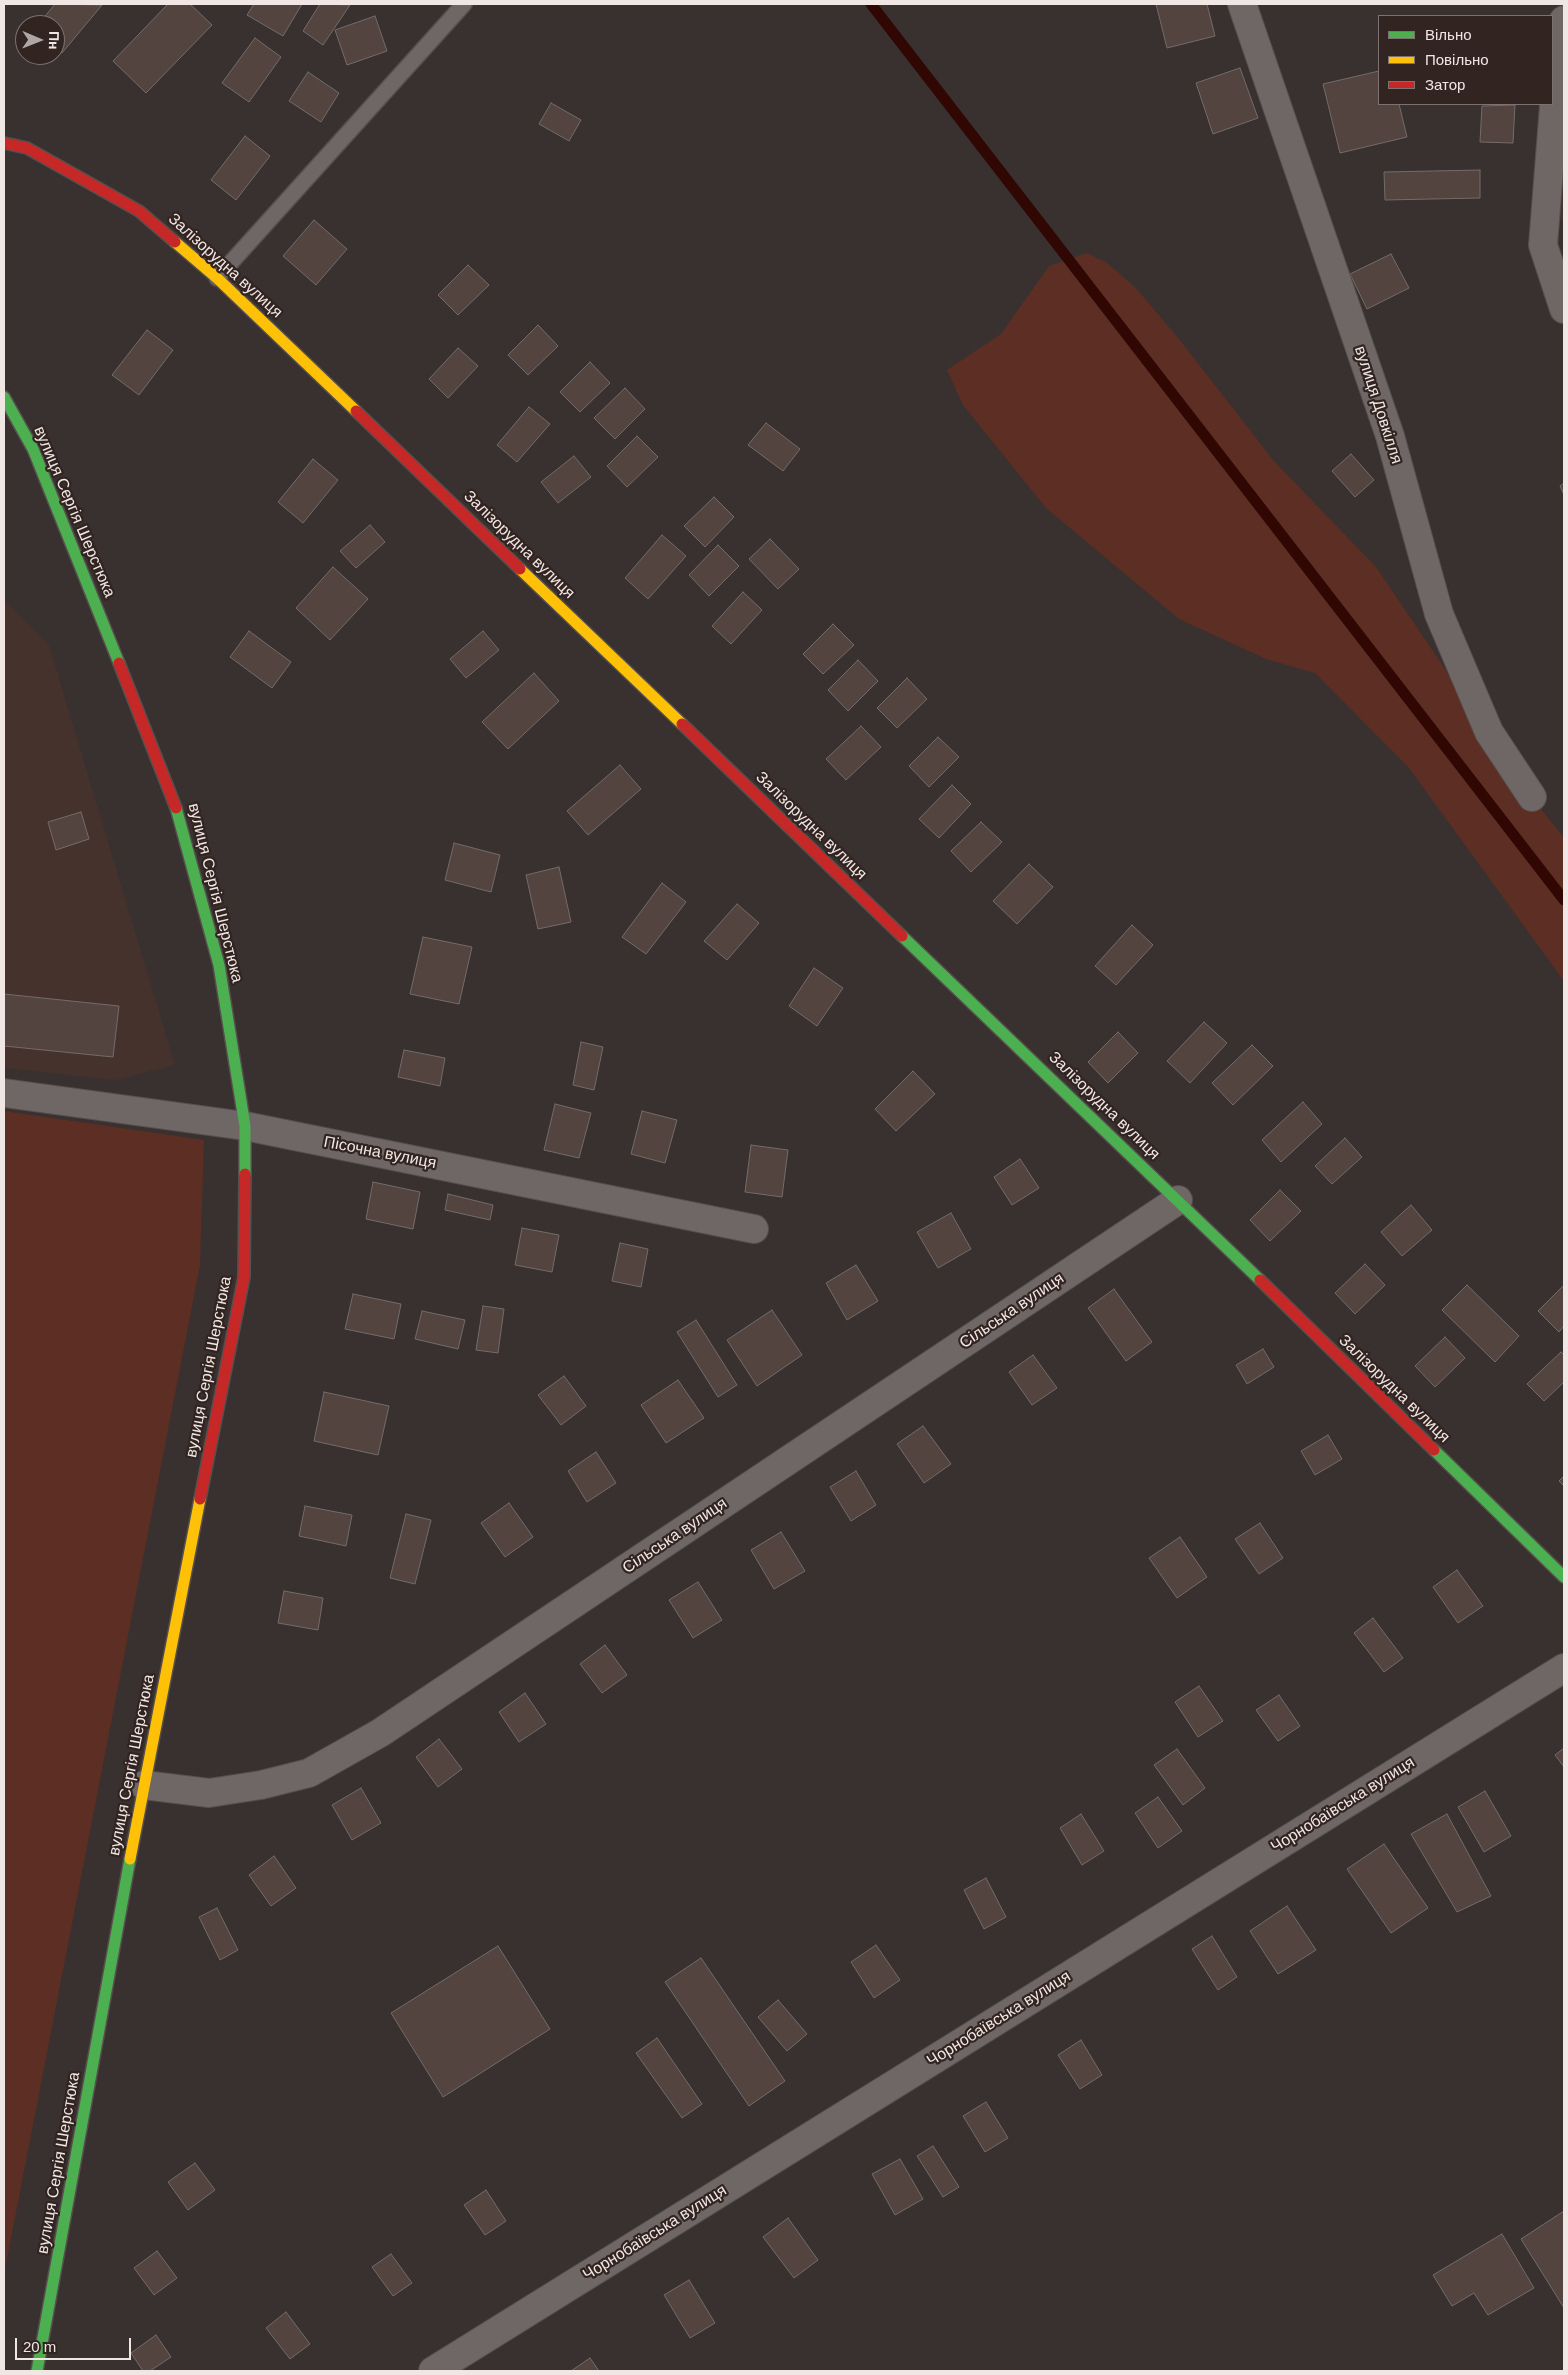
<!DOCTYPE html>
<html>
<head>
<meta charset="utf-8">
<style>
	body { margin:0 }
	#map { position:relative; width:1568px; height:2375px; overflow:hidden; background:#38312f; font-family:Arial,sans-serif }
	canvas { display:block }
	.frame { position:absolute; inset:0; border:5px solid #f0e6e4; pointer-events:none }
	.legend { position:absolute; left:1378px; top:15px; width:175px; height:90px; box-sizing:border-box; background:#322421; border:1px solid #7e726f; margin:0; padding:6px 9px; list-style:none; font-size:15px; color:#f0e6e4 }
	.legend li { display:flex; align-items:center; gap:10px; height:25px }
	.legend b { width:25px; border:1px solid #7e726f }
	.north { position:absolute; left:15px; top:15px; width:50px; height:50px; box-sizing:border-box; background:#322421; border:1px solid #7e726f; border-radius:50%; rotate:91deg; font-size:14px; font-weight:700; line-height:20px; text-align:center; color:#f0e6e4 }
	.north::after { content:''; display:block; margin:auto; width:18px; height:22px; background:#b0a7a5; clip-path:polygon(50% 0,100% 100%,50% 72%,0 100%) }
	.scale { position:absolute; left:15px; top:2338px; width:116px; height:22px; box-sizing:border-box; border:2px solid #f0e6e4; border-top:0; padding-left:6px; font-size:15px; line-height:18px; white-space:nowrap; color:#f0e6e4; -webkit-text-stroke:4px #322421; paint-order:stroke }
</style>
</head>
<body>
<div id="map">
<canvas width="1568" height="2375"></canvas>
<div class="frame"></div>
<ul class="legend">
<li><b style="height:6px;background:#4caf50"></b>Вільно</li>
<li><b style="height:6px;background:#ffc107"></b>Повільно</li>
<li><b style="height:6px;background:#c62828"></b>Затор</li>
</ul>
<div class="north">Пн</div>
<div class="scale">20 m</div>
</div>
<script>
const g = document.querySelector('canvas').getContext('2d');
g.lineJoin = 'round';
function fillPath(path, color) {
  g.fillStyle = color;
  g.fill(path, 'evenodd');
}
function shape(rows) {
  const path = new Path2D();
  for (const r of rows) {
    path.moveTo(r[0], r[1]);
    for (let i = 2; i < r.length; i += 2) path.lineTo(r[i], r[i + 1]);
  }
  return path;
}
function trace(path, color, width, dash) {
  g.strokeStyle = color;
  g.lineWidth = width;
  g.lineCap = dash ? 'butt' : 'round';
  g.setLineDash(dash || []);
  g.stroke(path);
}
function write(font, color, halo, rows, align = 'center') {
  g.font = font + ' Arial,sans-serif';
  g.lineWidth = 4.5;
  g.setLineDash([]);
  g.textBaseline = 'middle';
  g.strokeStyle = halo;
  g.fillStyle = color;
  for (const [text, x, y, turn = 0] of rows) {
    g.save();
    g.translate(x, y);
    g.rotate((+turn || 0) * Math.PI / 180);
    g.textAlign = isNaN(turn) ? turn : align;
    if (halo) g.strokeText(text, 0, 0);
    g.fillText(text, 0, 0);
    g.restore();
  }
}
fillPath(shape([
	[1564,156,1564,221,1556,220],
	[4,600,49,645,175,1065,115,1080,4,1068]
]), '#45322d');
fillPath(shape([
	[1087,253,1107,263,1136,288,1179,339,1274,461,1376,567,1534,800,1564,838,1564,981,1409,768,1315,673,1266,659,1179,619,1046,508,963,405,947,370,1001,334,1049,266],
	[4,1111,204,1140,200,1265,4,2274]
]), '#5d2e23');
trace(shape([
	[871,4,1564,900]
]), '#310704', 11);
const building = shape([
	[55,4,102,5,62,53,55,46,55,25,38,25,55,4],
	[168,4,190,4,212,25,146,93,113,61,168,4],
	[254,4,302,4,283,36,247,15,254,4],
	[320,4,350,5,323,45,303,31,320,4],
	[1156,4,1207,4,1215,36,1167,48,1156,4],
	[375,16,387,51,347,65,335,30,375,16],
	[255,38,281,57,249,102,222,83,255,38],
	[1240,68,1258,118,1213,134,1196,83,1240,68],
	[1379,71,1379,104,1399,104,1407,137,1340,153,1323,84,1379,71],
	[308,72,339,93,321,122,289,101,308,72],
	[551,103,581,120,569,141,539,124,551,103],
	[1515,105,1513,143,1480,142,1482,106,1515,105],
	[245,136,270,156,236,200,211,180,245,136],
	[1480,170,1480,198,1385,200,1384,172,1480,170],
	[314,220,347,249,316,285,283,256,314,220],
	[1391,254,1409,288,1367,309,1350,274,1391,254],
	[468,265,489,285,458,315,438,295,468,265],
	[538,325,558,346,528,375,508,355,538,325],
	[147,330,173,350,139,395,112,375,147,330],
	[458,348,478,366,448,398,429,379,458,348],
	[590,362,610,383,580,412,560,392,590,362],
	[625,388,645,409,615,439,594,418,625,388],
	[529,407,550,424,517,462,497,445,529,407],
	[766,423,800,449,783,471,748,445,766,423],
	[637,436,658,457,627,487,607,466,637,436],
	[1351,454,1374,480,1355,497,1332,471,1351,454],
	[574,456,591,477,558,503,541,482,574,456],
	[313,459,338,480,303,523,278,502,313,459],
	[1564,483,1564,495,1560,486,1564,483],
	[714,497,734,517,705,547,684,526,714,497],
	[370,525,385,542,356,568,340,551,370,525],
	[662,535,686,556,648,599,625,578,662,535],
	[770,539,799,569,778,589,749,559,770,539],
	[718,545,739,566,709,596,689,575,718,545],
	[333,567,368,599,330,640,296,608,333,567],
	[743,592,762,610,731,644,712,626,743,592],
	[833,624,854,645,823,674,803,654,833,624],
	[249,631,291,662,272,688,230,657,249,631],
	[483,631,499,650,466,678,450,659,483,631],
	[858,660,878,681,848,711,828,690,858,660],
	[534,673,559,701,508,749,482,722,534,673],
	[907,678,927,699,897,728,877,708,907,678],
	[861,726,881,747,846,780,826,759,861,726],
	[938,737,959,757,929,787,909,766,938,737],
	[620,765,641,789,588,835,567,811,620,765],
	[952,785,971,804,939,838,919,819,952,785],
	[81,812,89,839,56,850,48,822,81,812],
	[981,822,1002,842,971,872,951,851,981,822],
	[454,843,500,855,491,892,445,880,454,843],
	[1029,864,1053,887,1017,924,993,901,1029,864],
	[559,867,571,922,538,929,526,875,559,867],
	[662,883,686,902,646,954,622,937,662,883],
	[737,904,759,923,727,960,704,941,737,904],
	[1132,925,1153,945,1116,985,1095,966,1132,925],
	[423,937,472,947,459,1004,410,994,423,937],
	[814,968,843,988,817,1026,789,1006,814,968],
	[4,994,119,1006,113,1057,4,1046,4,994],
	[1204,1022,1227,1043,1190,1083,1167,1061,1204,1022],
	[1118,1032,1138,1053,1108,1083,1088,1062,1118,1032],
	[581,1042,603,1047,594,1090,573,1085,581,1042],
	[1252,1045,1273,1066,1233,1105,1212,1083,1252,1045],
	[404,1050,445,1058,440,1086,398,1077,404,1050],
	[913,1071,935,1094,896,1131,875,1109,913,1071],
	[1303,1102,1322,1124,1281,1162,1262,1140,1303,1102],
	[555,1104,591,1113,579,1158,544,1150,555,1104],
	[642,1111,677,1120,665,1163,631,1154,642,1111],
	[1345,1138,1362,1157,1332,1184,1315,1166,1345,1138],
	[751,1145,788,1150,782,1197,745,1192,751,1145],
	[1020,1159,1039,1188,1012,1205,994,1177,1020,1159],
	[373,1182,420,1192,413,1229,366,1219,373,1182],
	[1280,1190,1301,1211,1270,1241,1250,1220,1280,1190],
	[448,1194,493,1205,490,1220,445,1210,448,1194],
	[1411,1205,1432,1230,1402,1256,1381,1232,1411,1205],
	[951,1213,971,1249,938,1268,917,1232,951,1213],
	[522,1228,559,1235,552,1272,515,1265,522,1228],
	[620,1243,648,1249,641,1287,612,1281,620,1243],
	[1365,1264,1385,1285,1355,1314,1335,1293,1365,1264],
	[856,1265,878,1301,847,1320,826,1283,856,1265],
	[1467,1285,1519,1336,1495,1362,1442,1310,1467,1285],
	[1564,1285,1564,1326,1559,1332,1538,1311,1564,1285],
	[1114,1289,1152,1342,1126,1361,1088,1308,1114,1289],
	[353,1294,401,1304,394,1339,345,1329,353,1294],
	[483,1306,504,1309,498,1353,476,1350,483,1306],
	[772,1310,802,1355,757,1386,727,1340,772,1310],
	[422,1311,465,1320,458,1349,415,1339,422,1311],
	[696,1320,737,1385,718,1397,677,1332,696,1320],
	[1445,1337,1465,1358,1435,1387,1415,1366,1445,1337],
	[1263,1349,1274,1367,1247,1384,1236,1365,1263,1349],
	[1561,1352,1564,1355,1564,1382,1544,1401,1527,1384,1561,1352],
	[1033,1355,1057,1388,1032,1405,1009,1372,1033,1355],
	[564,1376,586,1406,561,1425,538,1395,564,1376],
	[678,1380,704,1418,666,1443,641,1405,678,1380],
	[324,1392,389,1406,378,1455,314,1441,324,1392],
	[923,1426,951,1464,924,1483,897,1444,923,1426],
	[1328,1435,1342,1459,1315,1475,1301,1451,1328,1435],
	[596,1452,616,1483,587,1502,568,1471,596,1452],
	[856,1471,876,1505,851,1521,830,1487,856,1471],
	[1564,1476,1564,1486,1559,1481,1564,1476],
	[509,1503,533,1537,505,1557,481,1523,509,1503],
	[305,1506,352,1515,346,1546,299,1536,305,1506],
	[406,1514,431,1520,415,1584,390,1578,406,1514],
	[1260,1523,1283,1558,1259,1574,1235,1539,1260,1523],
	[781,1532,805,1571,774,1589,751,1550,781,1532],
	[1180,1537,1207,1577,1177,1598,1149,1558,1180,1537],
	[1457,1570,1483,1606,1458,1623,1433,1587,1457,1570],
	[698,1582,722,1620,693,1638,669,1600,698,1582],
	[284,1591,323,1598,318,1630,278,1623,284,1591],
	[1373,1618,1403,1658,1384,1672,1354,1633,1373,1618],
	[605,1645,627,1675,602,1693,580,1664,605,1645],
	[1199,1686,1223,1721,1198,1737,1175,1702,1199,1686],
	[525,1693,546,1724,519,1742,499,1712,525,1693],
	[1279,1695,1300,1726,1278,1741,1256,1710,1279,1695],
	[439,1739,462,1769,438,1787,416,1757,439,1739],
	[1564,1748,1564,1767,1555,1755,1564,1748],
	[1177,1749,1205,1788,1183,1805,1154,1765,1177,1749],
	[361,1788,381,1823,352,1840,332,1805,361,1788],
	[1485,1791,1511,1836,1484,1852,1458,1807,1485,1791],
	[1158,1797,1182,1831,1158,1848,1135,1813,1158,1797],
	[1081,1814,1104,1851,1082,1865,1060,1828,1081,1814],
	[1447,1814,1491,1896,1457,1912,1411,1834,1447,1814],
	[1384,1844,1428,1908,1391,1933,1347,1869,1384,1844],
	[274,1856,296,1888,271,1906,249,1875,274,1856],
	[986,1878,1006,1917,984,1929,964,1890,986,1878],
	[1287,1906,1316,1950,1278,1974,1250,1931,1287,1906],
	[217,1908,238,1950,220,1960,199,1917,217,1908],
	[1212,1936,1237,1977,1218,1990,1192,1949,1212,1936],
	[876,1945,900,1980,874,1998,851,1962,876,1945],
	[498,1946,550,2029,443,2097,391,2013,498,1946],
	[701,1958,785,2081,749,2106,665,1982,701,1958],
	[778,2000,807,2034,787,2051,758,2017,778,2000],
	[657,2038,702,2104,682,2118,636,2053,657,2038],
	[1081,2040,1102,2075,1080,2089,1058,2055,1081,2040],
	[986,2102,1008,2138,985,2152,963,2116,986,2102],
	[933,2146,959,2187,943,2197,917,2156,933,2146],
	[900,2159,923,2199,895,2215,872,2174,900,2159],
	[195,2163,215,2190,188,2210,168,2182,195,2163],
	[486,2190,506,2221,485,2235,464,2205,486,2190],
	[1564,2211,1564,2308,1521,2239,1564,2211],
	[788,2218,818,2260,794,2278,763,2237,788,2218],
	[1502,2234,1534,2288,1488,2315,1474,2293,1452,2306,1433,2275,1502,2234],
	[157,2251,177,2278,154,2295,134,2268,157,2251],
	[391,2254,412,2283,393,2296,372,2267,391,2254],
	[689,2280,715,2323,690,2338,664,2295,689,2280],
	[286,2312,310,2344,290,2359,266,2328,286,2312],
	[156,2335,171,2357,150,2371,143,2371,131,2353,156,2335],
	[590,2358,599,2371,571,2371,590,2358]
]);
fillPath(building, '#544440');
trace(building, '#726c6a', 1);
const lane = shape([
	[217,278,464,4]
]);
const street = shape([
	[1242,4,1390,436,1439,614,1489,732,1532,797],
	[1564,20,1554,106,1543,245,1564,309],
	[4,1093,245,1126,754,1229],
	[144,1785,209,1793,261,1785,309,1773,380,1733,1178,1200],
	[433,2371,1564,1668]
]);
const fast = shape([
	[4,397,33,449,119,663],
	[176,808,219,965,245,1126,245,1174],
	[902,936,1260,1280],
	[1434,1450,1564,1577],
	[37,2371,130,1859]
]);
const slow = shape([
	[175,242,217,278,356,411],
	[520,569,682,724],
	[130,1859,200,1499]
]);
const jam = shape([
	[4,143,27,148,139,211,175,242],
	[356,411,520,569],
	[119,663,176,808],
	[682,724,902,936],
	[1260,1280,1434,1450],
	[200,1499,244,1277,245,1174]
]);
trace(lane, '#564f4d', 18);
trace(street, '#564f4d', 30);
trace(fast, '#564f4d', 14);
trace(slow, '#564f4d', 14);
trace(jam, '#564f4d', 14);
trace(lane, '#6e6766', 15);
trace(street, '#6e6766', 28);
trace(fast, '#4caf50', 11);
trace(slow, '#ffc107', 11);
trace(jam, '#c62828', 11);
write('16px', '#f0e6e4', '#322421', [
	["Залізорудна вулиця",225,266,42],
	["вулиця Довкілля",1378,405,72],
	["вулиця Сергія Шерстюка",74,512,67],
	["Залізорудна вулиця",519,545,44],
	["Залізорудна вулиця",811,826,44],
	["вулиця Сергія Шерстюка",215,893,76],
	["Залізорудна вулиця",1104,1106,44],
	["Пісочна вулиця",380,1153,11],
	["Сільська вулиця",1012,1311,-34],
	["вулиця Сергія Шерстюка",209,1367,-79],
	["Залізорудна вулиця",1394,1389,44],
	["Сільська вулиця",675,1536,-34],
	["вулиця Сергія Шерстюка",132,1765,-79],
	["Чорнобаївська вулиця",1343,1805,-32],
	["Чорнобаївська вулиця",999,2019,-32],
	["вулиця Сергія Шерстюка",59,2163,-80],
	["Чорнобаївська вулиця",655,2233,-32]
]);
</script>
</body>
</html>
